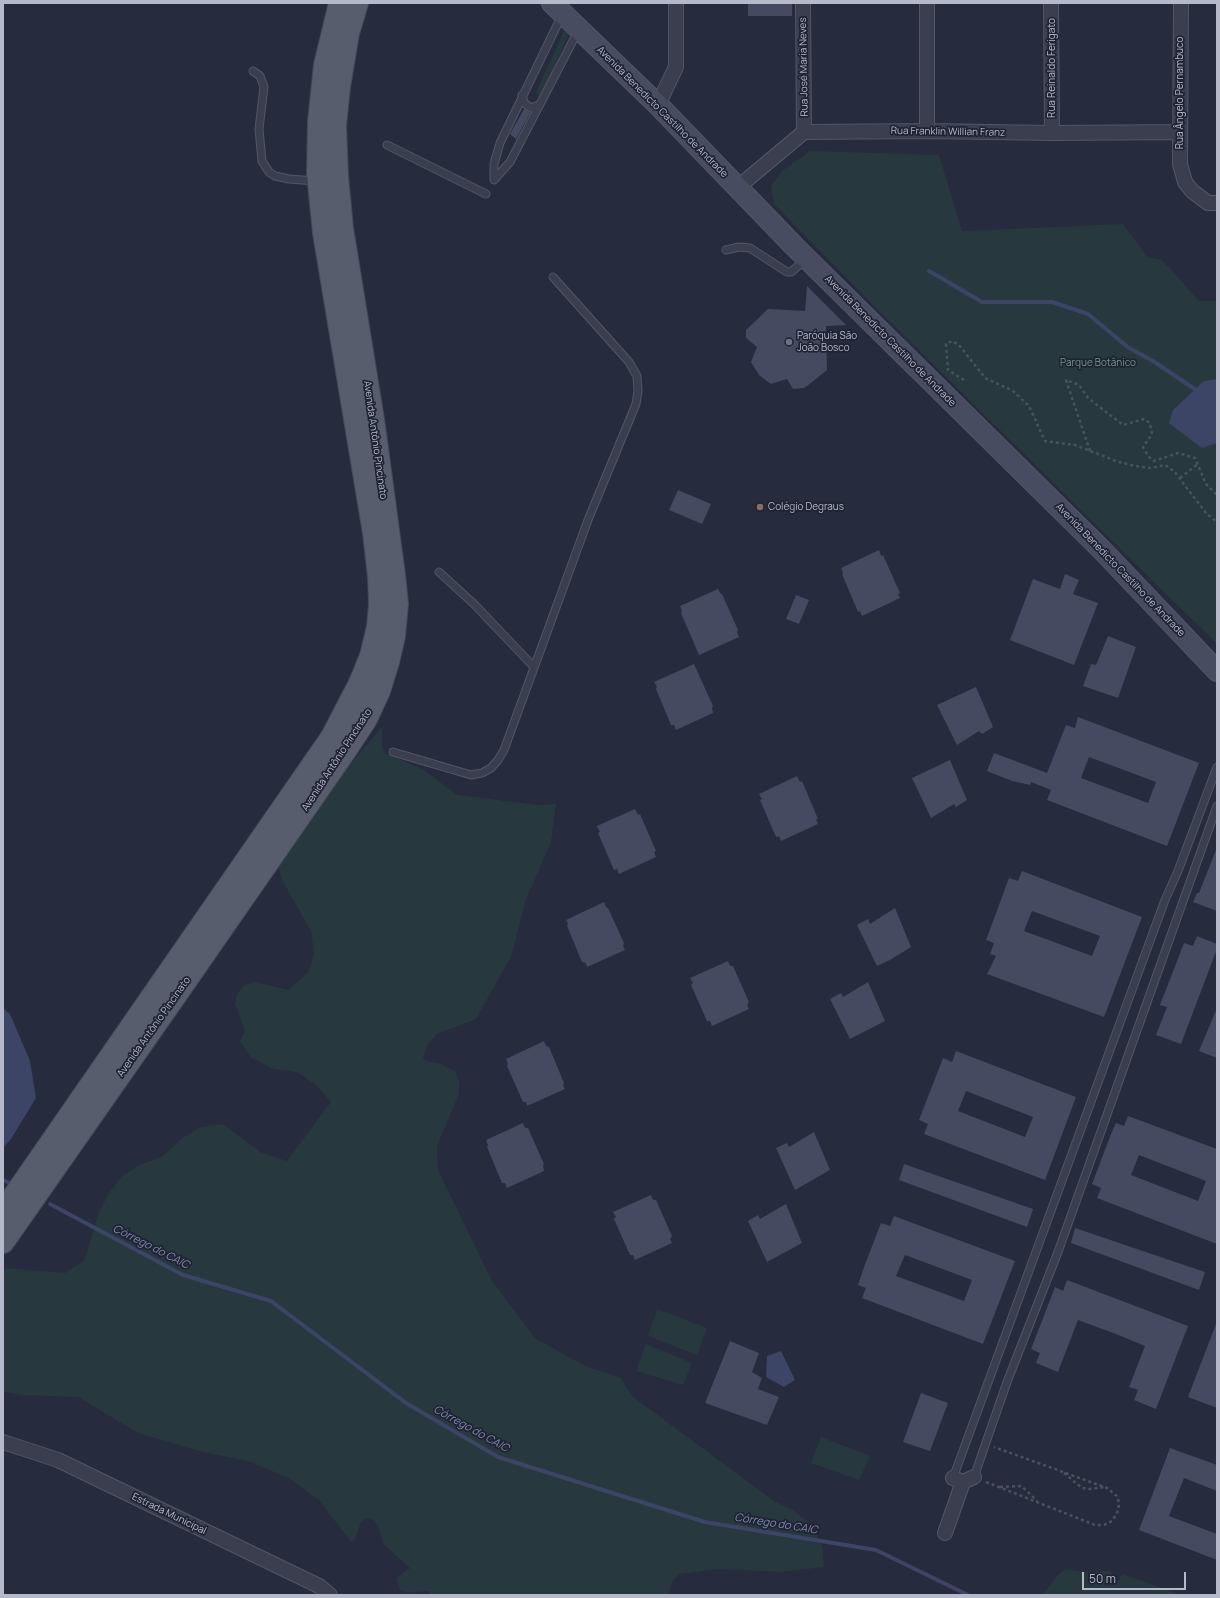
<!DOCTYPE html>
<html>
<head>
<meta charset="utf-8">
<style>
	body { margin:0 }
	#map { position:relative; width:1220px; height:1598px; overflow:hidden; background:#262b3e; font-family:Manrope,sans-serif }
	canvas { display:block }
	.frame { position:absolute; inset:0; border:4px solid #b6b9c9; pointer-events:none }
	.scale { position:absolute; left:1082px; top:1572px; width:104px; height:18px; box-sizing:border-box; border:2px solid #b6b9c9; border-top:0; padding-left:5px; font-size:12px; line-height:14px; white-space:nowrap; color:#b6b9c9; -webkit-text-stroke:3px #1f2333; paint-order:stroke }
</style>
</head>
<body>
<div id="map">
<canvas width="1220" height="1598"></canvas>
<div class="frame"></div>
<div class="scale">50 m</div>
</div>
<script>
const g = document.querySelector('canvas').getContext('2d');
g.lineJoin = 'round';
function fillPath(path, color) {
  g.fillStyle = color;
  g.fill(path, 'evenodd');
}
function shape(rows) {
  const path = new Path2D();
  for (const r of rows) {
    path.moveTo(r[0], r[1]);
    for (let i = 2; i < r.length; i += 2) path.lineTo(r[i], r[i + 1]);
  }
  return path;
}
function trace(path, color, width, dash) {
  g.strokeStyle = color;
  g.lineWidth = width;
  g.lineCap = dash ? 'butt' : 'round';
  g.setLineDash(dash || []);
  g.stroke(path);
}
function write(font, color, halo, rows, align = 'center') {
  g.font = font + ' Manrope,sans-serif';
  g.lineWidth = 3.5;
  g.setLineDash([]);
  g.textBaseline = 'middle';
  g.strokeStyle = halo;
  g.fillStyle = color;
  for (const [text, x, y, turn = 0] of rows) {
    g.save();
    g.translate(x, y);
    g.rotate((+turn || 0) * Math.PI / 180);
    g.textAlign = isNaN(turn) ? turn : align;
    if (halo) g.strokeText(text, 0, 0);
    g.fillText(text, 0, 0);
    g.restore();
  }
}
fillPath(shape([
	[565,29,569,33,544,91,539,96,536,92],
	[810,151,939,155,962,231,1123,224,1147,257,1160,259,1168,266,1199,301,1217,301,1217,644,884,316,774,204,771,186,782,171],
	[382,727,382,747,385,753,424,770,457,795,537,805,556,804,551,842,525,902,511,957,476,1019,437,1034,428,1044,423,1057,426,1061,439,1063,455,1071,459,1080,459,1094,437,1146,438,1170,492,1281,535,1338,585,1366,621,1378,632,1396,774,1501,793,1510,812,1525,822,1547,824,1567,781,1572,718,1569,680,1574,673,1580,668,1595,432,1595,428,1591,407,1593,399,1589,396,1578,410,1568,384,1545,378,1526,374,1520,367,1518,361,1522,355,1539,351,1542,319,1500,289,1478,248,1461,203,1452,138,1433,78,1397,23,1395,3,1392,3,1272,6,1268,65,1273,84,1261,98,1215,107,1196,122,1176,140,1165,163,1156,181,1139,200,1127,223,1124,262,1153,287,1161,331,1102,317,1086,297,1072,274,1069,251,1058,240,1041,245,1031,235,1004,237,994,244,985,255,982,289,990,308,972,314,954,311,931,282,880,275,852],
	[657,1309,707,1328,697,1355,648,1336],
	[646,1344,692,1363,683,1385,636,1371],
	[821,1437,870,1456,859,1480,811,1463],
	[1066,1569,1088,1572,1110,1571,1118,1582,1122,1574,1176,1593,1175,1595,1043,1595,1058,1575]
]), '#28383f');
fillPath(shape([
	[1217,379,1217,443,1202,448,1169,423,1173,410,1204,381],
	[3,1008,10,1014,30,1061,36,1098,11,1139,3,1148],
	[781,1351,795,1380,784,1387,766,1377,767,1356]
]), '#3c4566');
trace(shape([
	[929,271,982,302,1052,302,1088,314,1129,348,1153,361,1199,392],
	[3,1180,10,1183],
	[50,1204,183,1275,271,1301,406,1403,498,1457,705,1522,876,1550,968,1595]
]), '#3c4566', 4);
fillPath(shape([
	[748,3,792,3,792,16,748,16],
	[524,109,530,113,516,139,510,134],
	[807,286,846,325,826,326,827,370,811,383,804,388,793,389,787,379,771,384,759,375,751,362,757,347,746,338,746,330,768,309,805,311],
	[678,490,711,504,702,524,669,510],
	[879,550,881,556,883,555,900,593,898,594,900,598,862,616,860,611,858,612,842,574,843,573,841,568],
	[1065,574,1079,580,1073,594,1098,603,1074,665,1010,640,1033,579,1060,589],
	[718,589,720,593,722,594,738,630,737,632,739,637,699,655,681,613,682,611,680,606],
	[796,595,809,600,799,624,786,619],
	[1108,636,1136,647,1118,698,1083,686,1091,664,1096,665],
	[694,664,713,706,712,708,713,713,676,730,674,725,671,725,656,689,657,687,654,682],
	[976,687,993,727,982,734,979,731,957,745,937,705],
	[1078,717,1199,763,1167,846,1047,800,1051,790,1031,782,1030,785,1012,781,987,771,994,753,1047,773,1066,725,1075,728],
	[1089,757,1156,782,1148,803,1081,778],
	[950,760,967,800,956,807,954,804,931,818,912,778],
	[797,776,800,782,802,781,818,819,816,819,818,824,781,841,779,836,776,837,760,800,762,799,759,794],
	[635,809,638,815,640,814,656,851,654,852,656,857,619,874,617,869,614,870,598,833,600,832,597,826],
	[1216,850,1217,851,1217,911,1193,902,1197,893,1199,893],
	[1022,871,1142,917,1104,1017,987,974,996,956,990,954,994,943,986,940,1009,878,1018,881],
	[1032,911,1100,936,1092,956,1024,931],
	[604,902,606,907,608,908,624,943,623,946,625,950,587,967,586,963,582,962,567,926,568,924,566,920],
	[895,908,911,947,890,960,877,966,857,925,868,919,870,924],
	[1197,936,1217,944,1217,949,1181,1044,1156,1035,1167,1007,1160,1005,1184,943,1193,946],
	[728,961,730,966,733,966,749,1002,747,1005,749,1009,712,1026,710,1021,707,1021,691,985,693,983,690,978],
	[868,982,885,1021,850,1039,830,999,841,993,843,997],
	[1217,1008,1217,1058,1199,1051],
	[544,1041,546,1046,549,1047,564,1083,563,1085,565,1089,527,1106,526,1102,523,1102,507,1066,508,1064,506,1059],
	[956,1051,1076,1097,1045,1180,924,1134,928,1124,919,1120,933,1084,943,1058,952,1062],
	[966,1091,1033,1117,1025,1137,958,1111],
	[1128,1116,1217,1149,1217,1244,1097,1198,1101,1188,1092,1184,1111,1134,1116,1123,1124,1126],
	[1139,1155,1206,1181,1198,1201,1131,1175],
	[523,1123,525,1128,528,1128,544,1164,543,1166,544,1171,507,1188,505,1183,502,1183,487,1147,488,1145,486,1140],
	[814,1132,830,1170,795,1190,776,1148,787,1143,789,1147],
	[904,1164,1033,1209,1027,1227,899,1180],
	[651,1195,653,1200,656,1200,672,1236,670,1239,672,1243,635,1260,633,1255,630,1255,614,1219,616,1217,613,1212],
	[786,1204,802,1243,767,1262,748,1221,758,1215,760,1219],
	[894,1216,1015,1261,983,1344,862,1298,866,1288,858,1285,864,1267,881,1223,890,1226],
	[905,1255,972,1280,964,1301,896,1276],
	[1075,1228,1205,1272,1199,1290,1071,1243],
	[1067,1280,1188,1326,1156,1409,1134,1400,1138,1390,1129,1387,1145,1346,1116,1334,1078,1320,1058,1372,1036,1363,1040,1353,1031,1349,1045,1313,1055,1287,1063,1291],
	[1216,1324,1217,1324,1217,1408,1188,1397],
	[730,1341,759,1353,752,1372,762,1378,758,1389,779,1397,767,1425,705,1403],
	[921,1393,948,1403,930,1451,903,1442],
	[1170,1448,1217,1465,1217,1491,1184,1478,1169,1516,1217,1534,1217,1560,1139,1530]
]), '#454a60');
const service = shape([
	[253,71,260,76,264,87,259,129,262,161,269,172,275,176,289,179,316,181],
	[522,95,524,103,531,108,539,105],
	[387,145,486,194],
	[494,180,494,164,500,143,562,15],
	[494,180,510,162,578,31],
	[726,250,739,247,750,248,787,272,791,272,805,260],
	[439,572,474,604,533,666],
	[393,752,471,775,482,773,491,768,498,760,504,750,588,520,636,404,638,391,637,376,629,362,553,277],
	[974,1477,1007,1382,1058,1252,1217,806],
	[953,1478,1165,900,1178,871,1217,767]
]);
const minor = shape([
	[803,3,804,132],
	[927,3,927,131],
	[1051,3,1052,133],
	[1181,3,1180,164,1185,182,1192,191,1208,203,1217,203],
	[658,105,676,67,676,3],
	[737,188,804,132,927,131,1052,133,1179,132],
	[3,1442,58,1460,319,1586,330,1595],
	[953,1478,963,1482,974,1477],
	[945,1533,963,1482]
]);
const secondary = shape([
	[552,3,658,105,795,247,1102,550,1217,671]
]);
const primary = shape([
	[3,1212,332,737,360,683,371,656,378,627,380,604,379,577,374,533,324,233,318,174,319,122,325,65,340,3],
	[3,1242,175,996,347,748,366,719,379,691,388,662,394,636,397,604,394,575,374,426,342,228,337,176,335,125,339,87,348,33,357,3]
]);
trace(service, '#525666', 9);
trace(minor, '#525666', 16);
trace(secondary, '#525666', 22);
trace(primary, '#434757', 24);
trace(shape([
	[964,380,948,370,946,344,952,341,959,345,985,378,1013,391,1029,406,1045,441,1075,445,1116,461,1135,466,1151,468,1165,465,1174,471,1206,513,1217,522],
	[1090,451,1066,380,1079,385,1088,398,1123,425,1144,419,1150,423,1152,434,1143,447,1148,456,1154,461,1178,453,1195,458,1206,484,1217,495],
	[1180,478,1198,464],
	[1064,1473,1082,1488,1090,1489,1105,1487],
	[986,1482,1095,1525,1104,1525,1112,1521,1117,1513,1119,1505,1118,1497,1107,1488,994,1447],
	[1000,1487,1021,1486,1027,1491,1037,1501]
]), '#46555c', 2.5, [3, 3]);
trace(service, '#3a3e4e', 7);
trace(minor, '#3a3e4e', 14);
trace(secondary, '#484c61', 20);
trace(primary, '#585d6e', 22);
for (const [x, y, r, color] of [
	[789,342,4,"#6b7280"],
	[760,507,4,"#8d6e63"]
]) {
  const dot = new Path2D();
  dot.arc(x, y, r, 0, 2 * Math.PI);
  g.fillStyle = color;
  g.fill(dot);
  trace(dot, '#1f2333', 1.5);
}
write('10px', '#b6b9c9', '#1f2333', [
	["Rua José Maria Neves",804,67,-91],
	["Rua Reinaldo Ferigato",1052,68,-90],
	["Rua Ângelo Pernambuco",1180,93,-90],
	["Avenida Benedicto Castilho de Andrade",662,112,45],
	["Rua Franklin Willian Franz",948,132,1],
	["Avenida Benedicto Castilho de Andrade",890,341,45],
	["Avenida Antônio Pincinato",375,440,82],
	["Avenida Benedicto Castilho de Andrade",1120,570,46],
	["Avenida Antônio Pincinato",337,760,-57],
	["Avenida Antônio Pincinato",154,1027,-55],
	["Estrada Municipal",169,1514,26]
]);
write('10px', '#b6b9c9', '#1f2333', [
	["Paróquia São",797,336],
	["João Bosco",797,348],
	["Colégio Degraus",768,507]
], 'left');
write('10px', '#6e9980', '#1f2333', [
	["Parque Botânico",1098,363]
]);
write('italic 11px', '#7e8aaf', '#1f2333', [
	["Córrego do CAIC",151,1247,27],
	["Córrego do CAIC",471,1429,29],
	["Córrego do CAIC",776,1524,9]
]);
</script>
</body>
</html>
